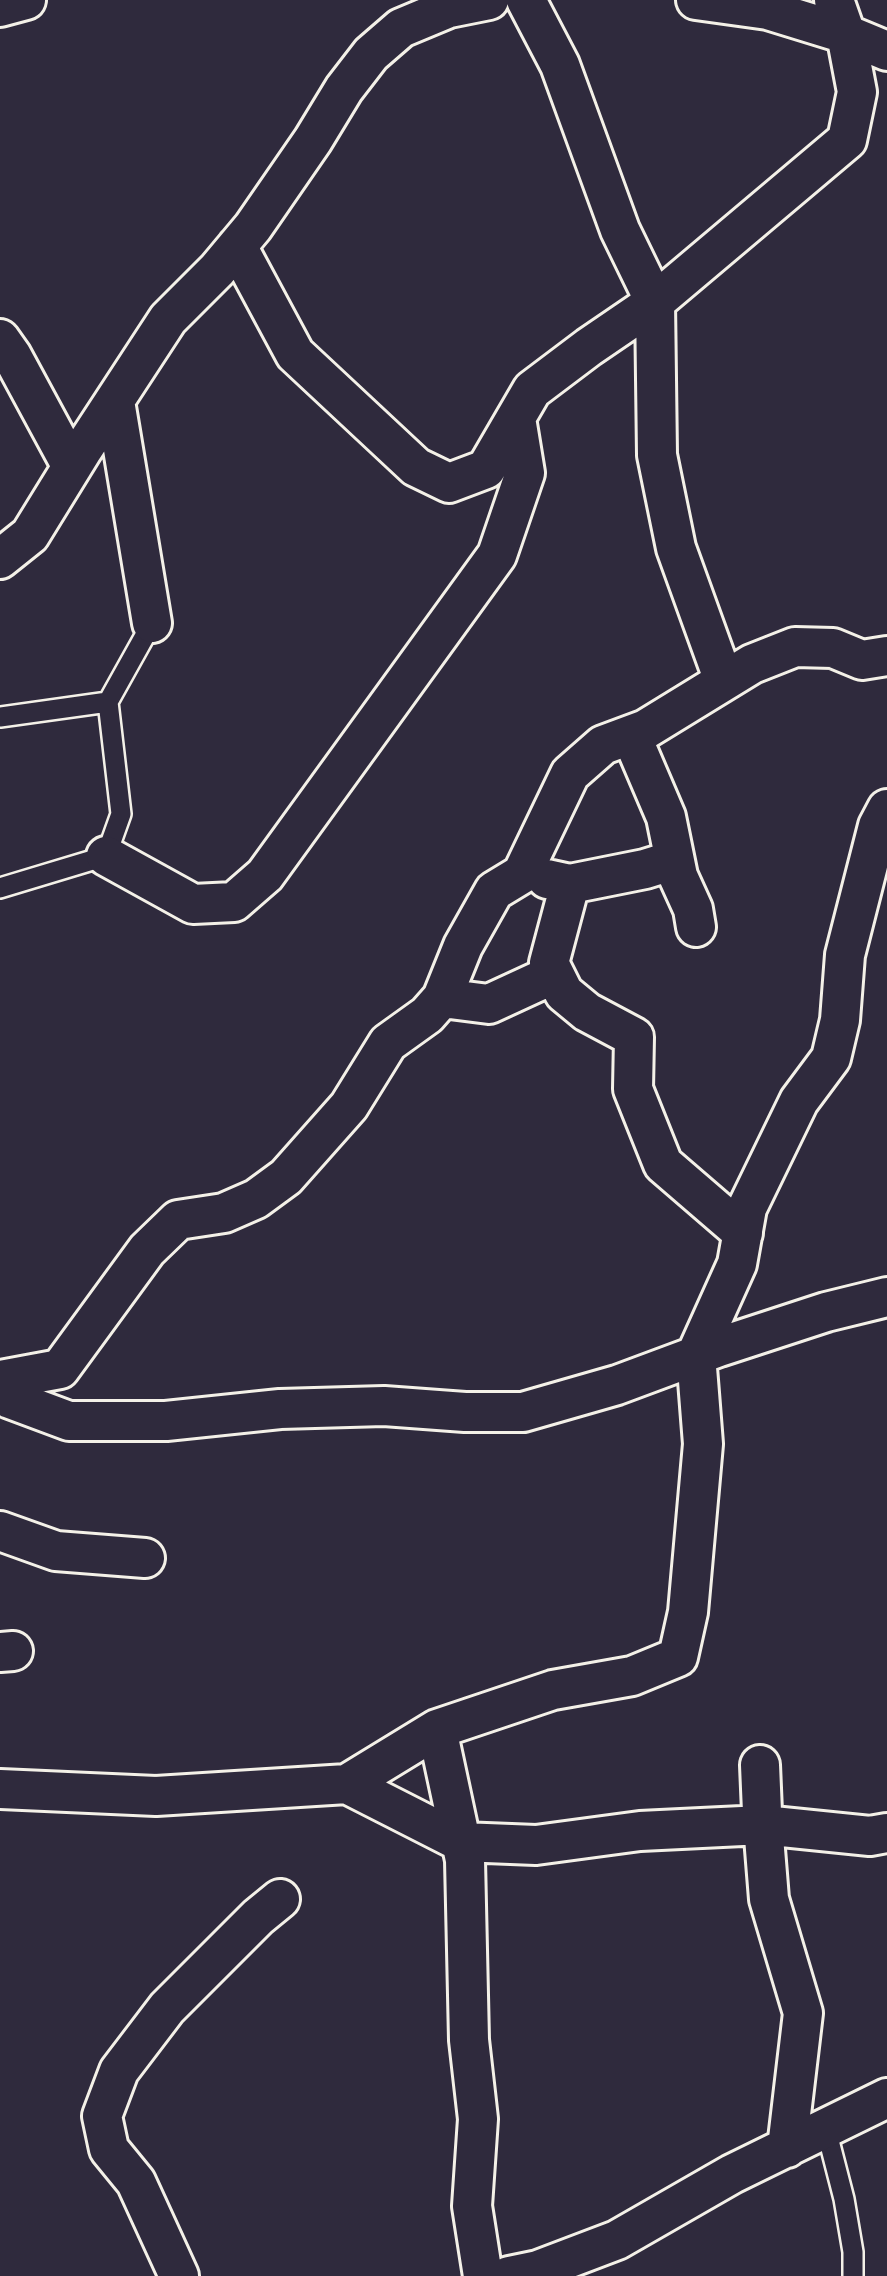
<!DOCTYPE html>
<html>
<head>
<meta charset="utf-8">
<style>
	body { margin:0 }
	canvas { display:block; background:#2f2a3d }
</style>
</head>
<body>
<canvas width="887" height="2276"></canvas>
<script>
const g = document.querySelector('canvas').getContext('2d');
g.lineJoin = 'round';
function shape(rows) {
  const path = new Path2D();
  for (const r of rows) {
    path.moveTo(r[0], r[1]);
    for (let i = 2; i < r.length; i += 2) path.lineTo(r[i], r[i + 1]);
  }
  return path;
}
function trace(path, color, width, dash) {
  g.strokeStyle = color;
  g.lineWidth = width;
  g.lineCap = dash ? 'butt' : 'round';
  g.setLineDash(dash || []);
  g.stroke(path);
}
const service = shape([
	[0,717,108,702],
	[0,888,106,856,121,814,108,702,152,623],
	[826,2129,844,2199,853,2252,853,2276]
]);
const minor = shape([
	[526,0,560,65,620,230,655,302,657,455,676,548,724,681],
	[696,0,768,10,846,34,887,51],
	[0,7,26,0],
	[237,246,295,354,416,467,449,483,486,469,532,390,589,347,655,302,847,140,857,92,846,34,834,0],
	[0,339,12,356,72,467],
	[115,401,152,623],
	[0,559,30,535,83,449,168,319,217,270,253,227,313,140,344,89,371,54,401,28,449,8,489,0],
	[631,735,666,817,678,876,693,909,696,927],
	[106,856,193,904,234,902,265,875,497,555,525,473,516,418],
	[547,879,570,884,645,869,674,860],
	[570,884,549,963,564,993,587,1012,634,1037,633,1089,663,1164,743,1233],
	[442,998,489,1004,554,974],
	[0,1380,60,1369,147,1250,178,1220,224,1213,256,1199,286,1177,349,1106,388,1043,427,1015,442,998,463,946,494,891,522,874,570,774,603,745,646,729,752,664,795,647,833,648,862,660,887,656],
	[0,1391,10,1399,69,1421,166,1421,280,1409,384,1406,465,1412,523,1412,617,1385,719,1347,826,1312,887,1297],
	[0,1531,56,1551,145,1558],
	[0,1652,13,1651],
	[437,1729,465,1860,469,2040,478,2119,472,2206,483,2276],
	[760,1765,762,1812,769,1899,803,2013,787,2148],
	[347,1784,437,1729,553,1690,632,1676,678,1657,688,1612,703,1444,696,1355,737,1264,747,1208,799,1101,831,1058,840,1020,845,955,878,826,887,809],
	[0,1789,156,1796,347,1784,461,1842,536,1845,640,1831,763,1825,870,1836,887,1833],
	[179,2276,136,2182,109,2149,102,2116,119,2071,167,2008,258,1917,280,1899],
	[509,2276,538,2270,617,2240,732,2174,887,2098]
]);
trace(service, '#f4f1e8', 24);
trace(minor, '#f4f1e8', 44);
trace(service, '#2f2a3d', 19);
trace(minor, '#2f2a3d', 38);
</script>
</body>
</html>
